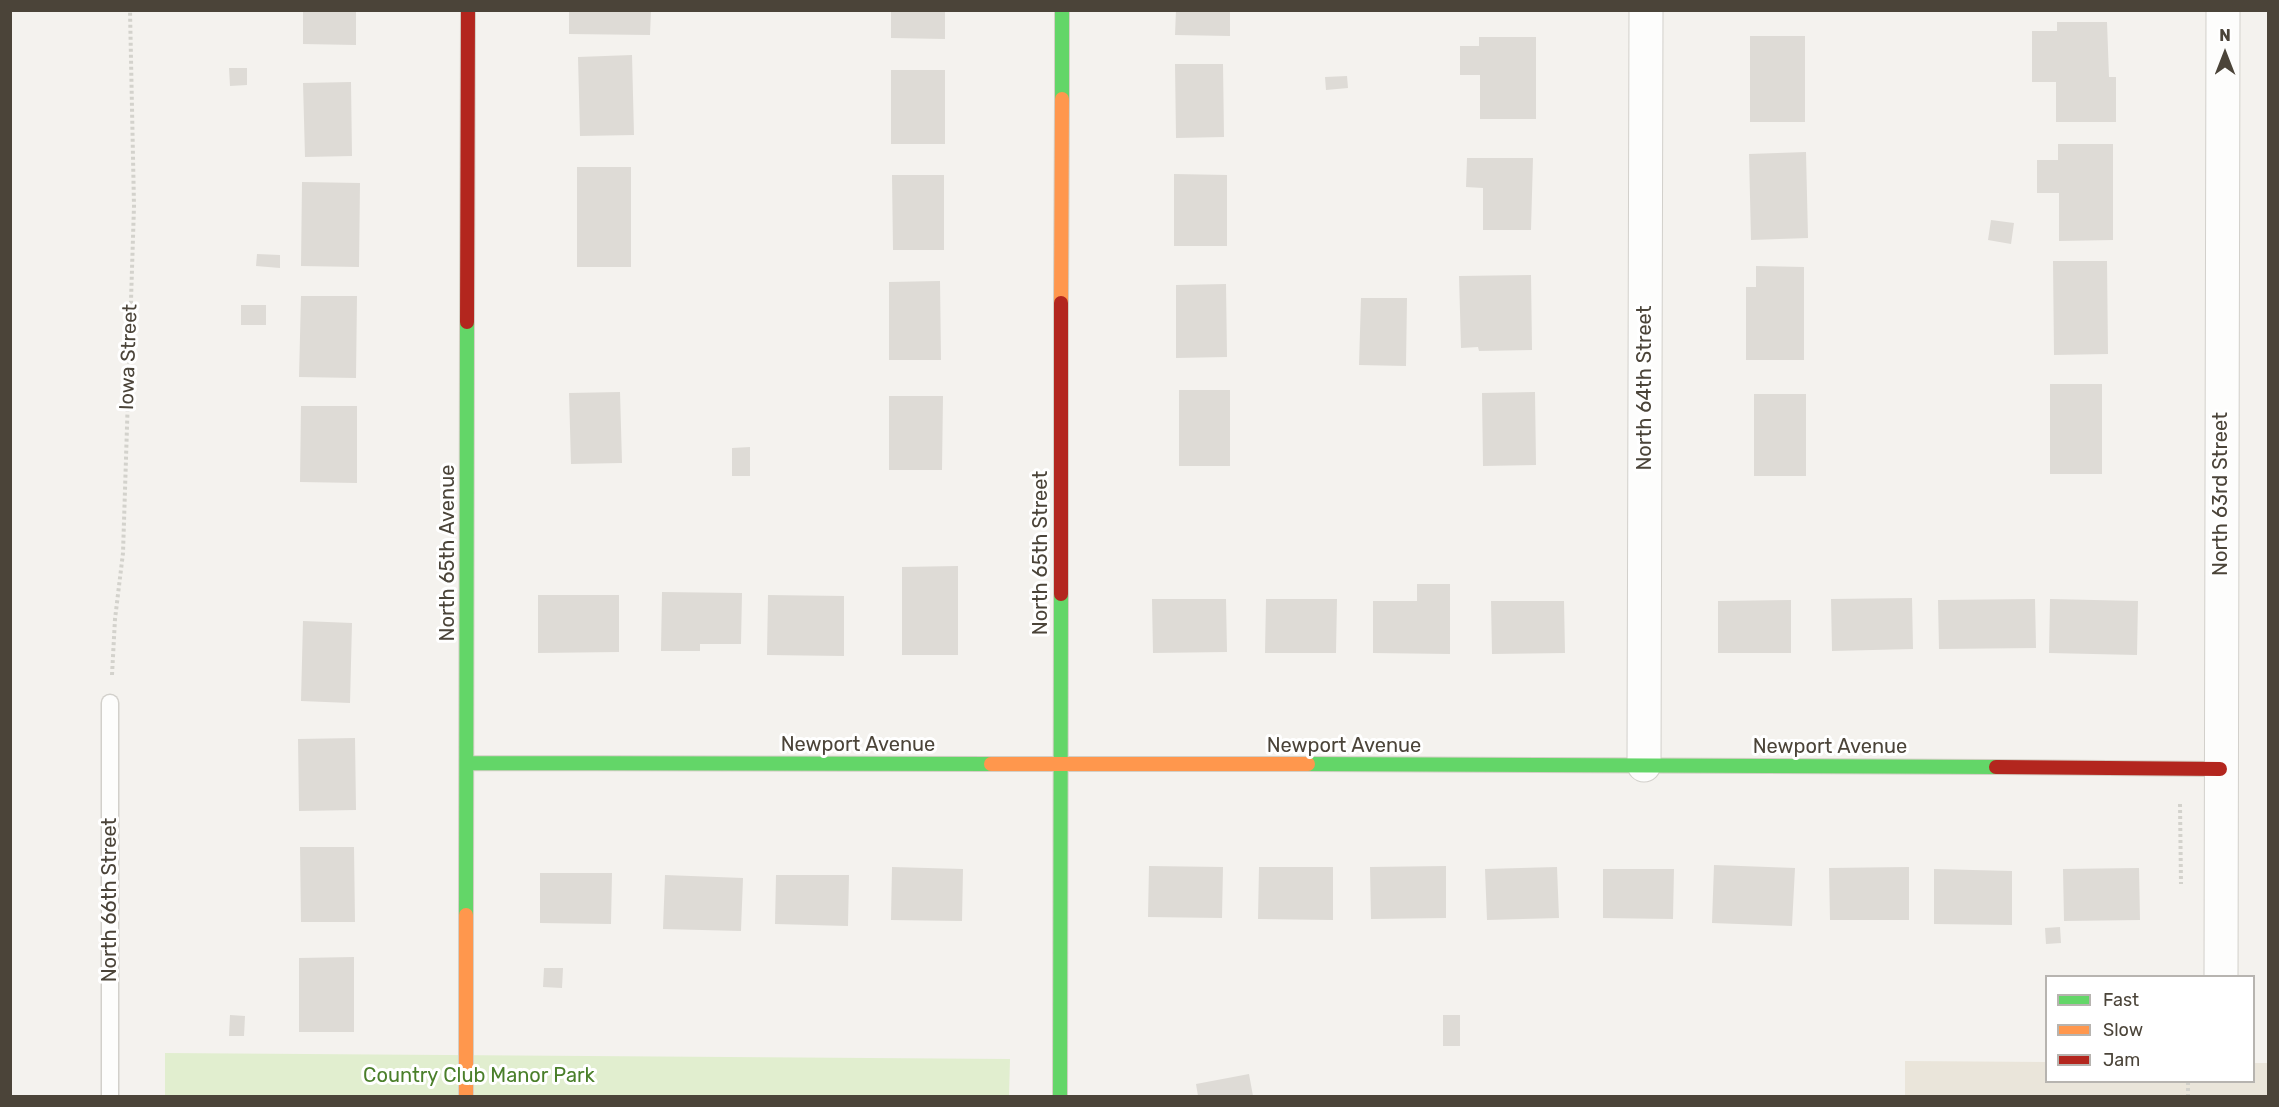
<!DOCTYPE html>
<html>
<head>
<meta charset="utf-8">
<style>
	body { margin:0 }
	#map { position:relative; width:2279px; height:1107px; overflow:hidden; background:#f4f2ee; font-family:Rubik,sans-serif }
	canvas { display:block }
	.frame { position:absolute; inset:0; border:12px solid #4b4439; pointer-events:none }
	.legend { position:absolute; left:2045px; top:975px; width:210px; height:108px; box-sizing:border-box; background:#fff; border:2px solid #b7b4b0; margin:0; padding:8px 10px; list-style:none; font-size:18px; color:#4b4439 }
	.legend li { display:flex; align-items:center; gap:12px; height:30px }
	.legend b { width:30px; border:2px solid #b7b4b0 }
	.north { position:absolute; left:2195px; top:24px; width:60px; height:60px; -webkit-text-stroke:4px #fff; paint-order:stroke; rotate:0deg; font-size:16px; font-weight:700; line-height:24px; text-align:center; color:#4b4439 }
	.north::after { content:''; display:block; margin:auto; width:21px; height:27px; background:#4b4439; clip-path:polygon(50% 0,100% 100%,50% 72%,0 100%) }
</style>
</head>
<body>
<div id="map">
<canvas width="2279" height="1107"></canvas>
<div class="frame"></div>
<ul class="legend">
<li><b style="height:8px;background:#63d668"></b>Fast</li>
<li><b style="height:8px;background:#ff974d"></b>Slow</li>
<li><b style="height:8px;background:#b3261e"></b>Jam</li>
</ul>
<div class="north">N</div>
</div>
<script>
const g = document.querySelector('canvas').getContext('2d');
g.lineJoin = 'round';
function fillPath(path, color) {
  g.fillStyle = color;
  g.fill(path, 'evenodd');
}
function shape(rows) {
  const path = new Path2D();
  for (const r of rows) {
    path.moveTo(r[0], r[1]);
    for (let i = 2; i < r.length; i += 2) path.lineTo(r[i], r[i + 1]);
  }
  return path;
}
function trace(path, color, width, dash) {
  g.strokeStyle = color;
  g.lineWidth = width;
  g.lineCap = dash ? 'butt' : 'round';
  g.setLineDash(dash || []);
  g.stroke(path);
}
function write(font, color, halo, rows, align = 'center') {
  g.font = font + ' Rubik,sans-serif';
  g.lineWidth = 6;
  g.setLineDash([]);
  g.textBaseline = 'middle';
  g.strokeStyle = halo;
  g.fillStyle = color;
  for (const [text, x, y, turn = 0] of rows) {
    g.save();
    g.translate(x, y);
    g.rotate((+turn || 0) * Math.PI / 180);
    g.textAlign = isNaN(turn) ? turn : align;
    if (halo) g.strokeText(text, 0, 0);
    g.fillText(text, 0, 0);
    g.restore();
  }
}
fillPath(shape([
	[1905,1061,2046,1062,2046,1082,2254,1082,2254,1063,2268,1063,2268,1096,1905,1096]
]), '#eae5da');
fillPath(shape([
	[165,1053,1010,1059,1009,1096,165,1096]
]), '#e1eecf');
fillPath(shape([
	[303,10,356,10,356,45,303,44],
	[569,10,651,10,650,35,569,34],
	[891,10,945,10,945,39,891,38],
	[1176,10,1230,10,1230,36,1175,35],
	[2057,22,2107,22,2109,77,2116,77,2116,122,2056,122,2056,82,2032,82,2032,31,2057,31],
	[1750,36,1805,36,1805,122,1750,122],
	[1479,37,1536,37,1536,119,1480,119,1480,75,1460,75,1460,46,1479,46],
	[632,55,634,135,580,136,578,57],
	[1175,64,1223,64,1224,137,1176,138],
	[229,68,247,68,247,85,230,86],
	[891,70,945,70,945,144,891,144],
	[1347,76,1348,88,1326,90,1325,77],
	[351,82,352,156,305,157,303,83],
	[2058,144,2113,144,2113,240,2059,241,2059,193,2037,193,2037,160,2058,160],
	[1806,152,1808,238,1751,240,1749,154],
	[1467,158,1533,158,1531,230,1483,230,1483,188,1466,187],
	[577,167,631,167,631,267,577,267],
	[1174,174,1227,175,1227,246,1174,246],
	[892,175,944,175,944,250,893,250],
	[302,182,360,183,359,267,301,266],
	[1991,220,2014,223,2011,244,1988,240],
	[257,254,280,255,280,268,256,266],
	[2053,261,2107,261,2108,354,2054,355],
	[1756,266,1804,267,1804,360,1746,360,1746,287,1756,287],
	[1531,275,1532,350,1479,351,1478,347,1461,348,1459,276],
	[940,281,941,360,889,360,889,282],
	[1226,284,1227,357,1176,358,1176,285],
	[301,296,357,296,356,378,299,377],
	[1361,298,1407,298,1406,366,1359,365],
	[241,305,266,305,266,325,241,325],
	[2050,384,2102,384,2102,474,2050,474],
	[1179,390,1230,390,1230,466,1179,466],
	[620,392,622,463,571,464,569,393],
	[1535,392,1536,465,1483,466,1482,393],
	[1754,394,1806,394,1806,476,1754,476],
	[889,396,943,396,942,470,889,470],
	[301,406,357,406,357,483,300,482],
	[750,447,750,476,732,476,732,448],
	[958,566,958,655,902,655,902,567],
	[1417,584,1450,584,1450,654,1373,653,1373,601,1417,601],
	[662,592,742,593,741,644,700,644,700,651,661,651],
	[538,595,619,595,619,652,538,653],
	[768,595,844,596,844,656,767,655],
	[1912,598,1913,649,1832,651,1831,599],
	[1152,599,1226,599,1227,652,1153,653],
	[1266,599,1337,599,1336,653,1265,653],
	[2035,599,2036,648,1939,649,1938,600],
	[2050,599,2138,601,2137,655,2049,653],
	[1791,600,1791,653,1718,653,1718,601],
	[1491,601,1564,601,1565,653,1492,654],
	[303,621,352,623,350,703,301,701],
	[355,738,356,810,299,811,298,739],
	[300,847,354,847,355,922,301,922],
	[1714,865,1795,868,1792,926,1712,923],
	[1149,866,1223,867,1222,918,1148,917],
	[1446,866,1446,918,1371,919,1370,867],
	[892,867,963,869,962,921,891,920],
	[1259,867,1333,867,1333,920,1258,919],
	[1557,867,1559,918,1487,920,1485,869],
	[1909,867,1909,920,1830,920,1829,868],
	[2139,868,2140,920,2064,921,2063,869],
	[1603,869,1674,869,1673,919,1603,918],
	[1934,869,2012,871,2012,925,1934,924],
	[540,873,612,873,611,924,540,923],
	[665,875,743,878,741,931,663,929],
	[776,875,849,875,848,926,775,924],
	[2060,927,2061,943,2046,944,2045,928],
	[354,957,354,1032,299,1032,299,958],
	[544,968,563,968,562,988,543,987],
	[230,1015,245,1016,244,1036,229,1036],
	[1443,1015,1460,1015,1460,1046,1443,1046],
	[1249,1074,1253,1096,1198,1096,1196,1084]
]), '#dedbd6');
const lane = shape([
	[110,703,110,1096]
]);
const street = shape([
	[1644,765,1646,10],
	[2221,976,2223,10]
]);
const fast = shape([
	[1062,99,1062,10],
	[467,763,991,764],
	[1308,764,1996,767],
	[466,915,467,322],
	[1060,1096,1061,594]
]);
const slow = shape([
	[1061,303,1062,99],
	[991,764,1308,764],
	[466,1096,466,915]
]);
const jam = shape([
	[467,322,468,10],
	[1061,594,1061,303],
	[1996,767,2220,769]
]);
trace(lane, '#d2d0cb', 19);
trace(street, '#d2d0cb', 35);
trace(fast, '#d3cfc5', 16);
trace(slow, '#d3cfc5', 16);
trace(jam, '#d3cfc5', 16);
trace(shape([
	[112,675,115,619,123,553,134,206,130,10],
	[2180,804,2181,884],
	[2188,1082,2188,1096]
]), '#d3d2cc', 4, [3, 3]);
trace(lane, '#fdfdfc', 16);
trace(street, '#fdfdfc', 33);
trace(fast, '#63d668', 14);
trace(slow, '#ff974d', 14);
trace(jam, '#b3261e', 14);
write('20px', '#4b4439', '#fff', [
	["Iowa Street",129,357,-88],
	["North 64th Street",1645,388,-90],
	["North 63rd Street",2221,494,-90],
	["North 65th Avenue",448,553,-90],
	["North 65th Street",1041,553,-90],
	["Newport Avenue",858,745],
	["Newport Avenue",1344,746],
	["Newport Avenue",1830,747],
	["North 66th Street",110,900,-90]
]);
write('20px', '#4a7f2a', '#fff', [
	["Country Club Manor Park",479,1076]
]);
</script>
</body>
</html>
